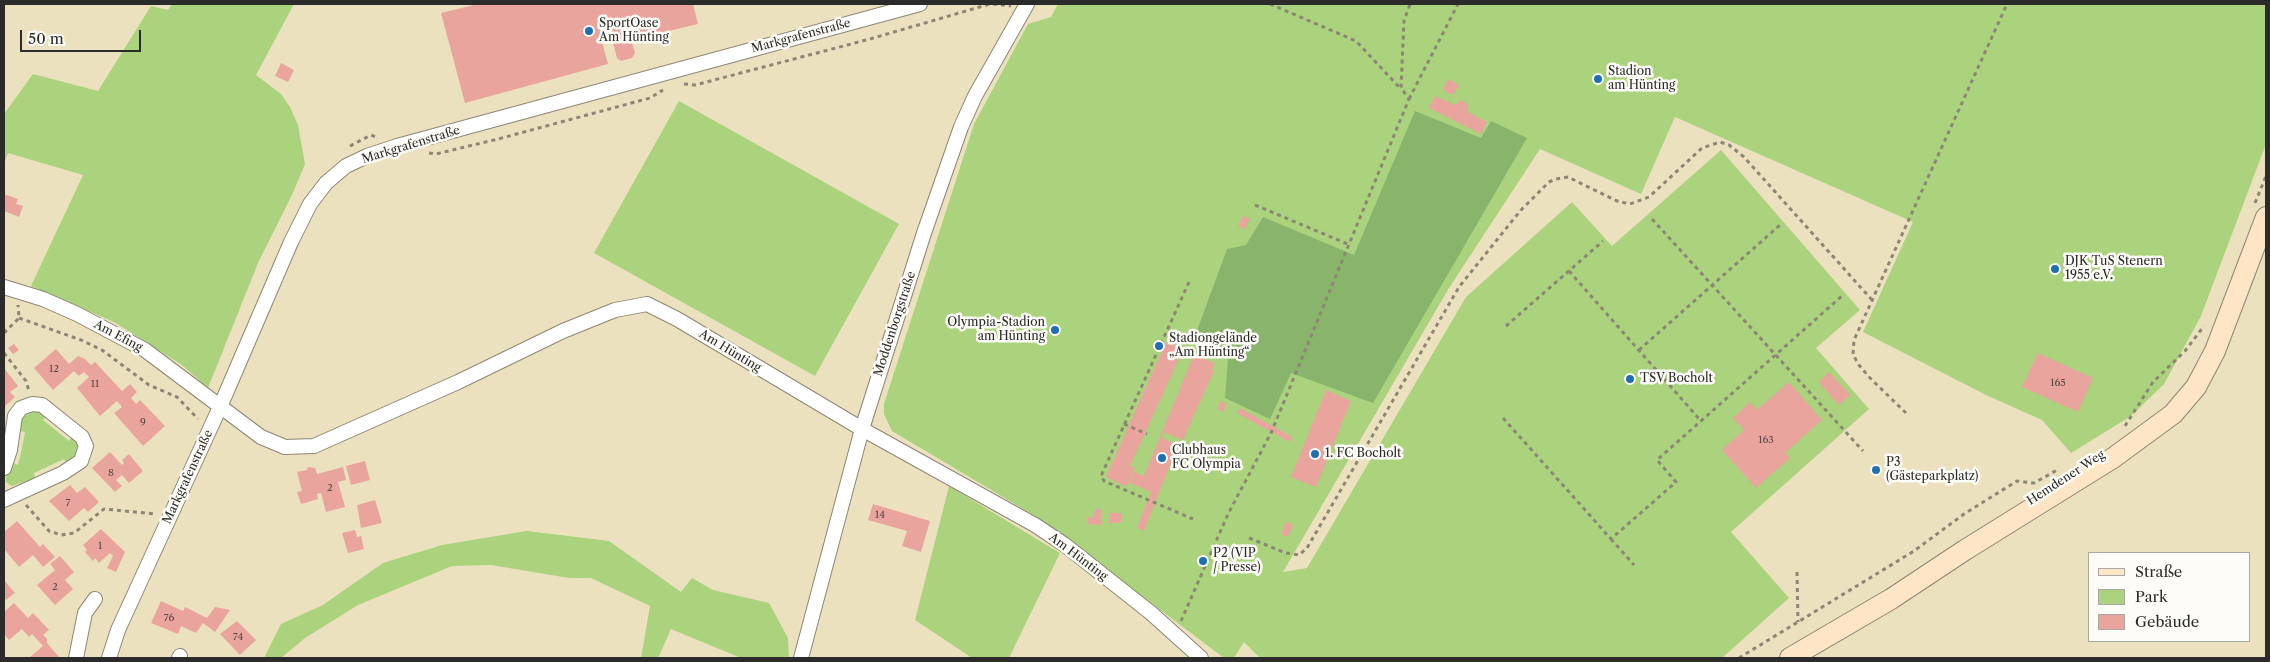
<!DOCTYPE html>
<html>
<head>
<meta charset="utf-8">
<style>
	body { margin:0 }
	#map { position:relative; width:2270px; height:662px; overflow:hidden; background:#ece1bf; font-family:"Libre Caslon Text",serif }
	canvas { display:block }
	.frame { position:absolute; inset:0; border:5px solid #2b2b2b; pointer-events:none }
	.legend { position:absolute; left:2088px; top:552px; width:162px; height:90px; box-sizing:border-box; background:#fdfcf7; border:1px solid #a9a8a5; margin:0; padding:6px 9px; list-style:none; font-size:15px; color:#2b2b2b }
	.legend li { display:flex; align-items:center; gap:10px; height:25px }
	.legend b { width:25px; border:1px solid #a9a8a5 }
	.scale { position:absolute; left:20px; top:30px; width:121px; height:22px; box-sizing:border-box; border:2px solid #2b2b2b; border-top:0; padding-left:6px; font-size:15px; line-height:18px; white-space:nowrap; color:#2b2b2b; -webkit-text-stroke:4px #fdfcf7; paint-order:stroke }
</style>
</head>
<body>
<div id="map">
<canvas width="2270" height="662"></canvas>
<div class="frame"></div>
<ul class="legend">
<li><b style="height:6px;background:#fde5c5"></b>Straße</li>
<li><b style="height:14px;background:#abd27d"></b>Park</li>
<li><b style="height:14px;background:#e9a49e"></b>Gebäude</li>
</ul>
<div class="scale">50 m</div>
</div>
<script>
const g = document.querySelector('canvas').getContext('2d');
g.lineJoin = 'round';
function fillPath(path, color) {
  g.fillStyle = color;
  g.fill(path, 'evenodd');
}
function shape(rows) {
  const path = new Path2D();
  for (const r of rows) {
    path.moveTo(r[0], r[1]);
    for (let i = 2; i < r.length; i += 2) path.lineTo(r[i], r[i + 1]);
  }
  return path;
}
function trace(path, color, width, dash) {
  g.strokeStyle = color;
  g.lineWidth = width;
  g.lineCap = dash ? 'butt' : 'round';
  g.setLineDash(dash || []);
  g.stroke(path);
}
function write(font, color, halo, rows, align = 'center') {
  g.font = font + ' "Libre Caslon Text",serif';
  g.lineWidth = 5;
  g.setLineDash([]);
  g.textBaseline = 'middle';
  g.strokeStyle = halo;
  g.fillStyle = color;
  for (const [text, x, y, turn = 0] of rows) {
    g.save();
    g.translate(x, y);
    g.rotate((+turn || 0) * Math.PI / 180);
    g.textAlign = isNaN(turn) ? turn : align;
    if (halo) g.strokeText(text, 0, 0);
    g.fillText(text, 0, 0);
    g.restore();
  }
}
fillPath(shape([
	[172,4,294,4,256,75,281,94,290,107,298,125,305,164,292,195,258,263,208,388,182,365,114,322,31,286,83,175,8,153,4,164,4,114,33,74,98,91,151,6,168,10],
	[1058,4,2266,4,2266,144,2201,316,2164,384,2131,416,2071,453,2042,420,1986,395,1863,332,1913,222,1675,117,1641,194,1540,149,1449,288,1283,572,1307,568,1466,297,1572,202,1612,246,1721,150,1860,310,1816,348,1869,409,1731,532,1789,598,1722,658,1260,658,1244,642,1234,658,1224,658,1040,519,892,431,884,414,884,404,974,124,1028,24,1051,17],
	[679,101,899,224,815,376,594,253],
	[34,411,40,411,46,416,43,420,69,441,72,437,77,441,77,454,66,463,64,459,34,473,35,478,12,486,6,482,6,478,13,463,18,465,22,448,25,432,19,431,21,418],
	[949,486,1060,553,1009,658,972,658,915,620],
	[527,531,609,541,681,592,692,578,713,590,769,603,788,638,789,658,741,658,671,629,658,658,641,658,650,606,591,578,569,578,491,565,452,566,358,605,305,638,281,658,264,658,281,624,323,605,383,563,442,545]
]), '#abd27d');
fillPath(shape([
	[1415,111,1481,138,1491,121,1527,138,1373,403,1291,373,1270,419,1225,398,1228,359,1215,354,1194,339,1227,249,1246,245,1263,217,1354,255]
]), '#88b46c');
fillPath(shape([
	[478,4,693,4,698,24,631,40,635,53,632,58,621,61,617,58,612,39,602,42,608,64,465,103,441,13],
	[281,63,294,70,288,82,275,76],
	[1448,79,1459,85,1453,95,1443,90],
	[1435,96,1455,105,1461,100,1468,104,1468,112,1487,122,1481,134,1429,108],
	[4,194,18,199,16,204,23,206,19,217,4,211],
	[1243,216,1250,219,1245,229,1238,226],
	[1166,342,1183,350,1130,466,1135,468,1127,487,1106,477],
	[14,344,19,350,13,354,8,348],
	[56,349,69,364,78,356,85,359,91,365,95,362,122,391,130,384,137,392,131,398,136,404,140,400,165,426,143,446,114,413,122,407,117,401,100,416,77,388,89,377,84,372,79,376,74,371,53,390,34,368],
	[2038,353,2093,378,2078,412,2022,387],
	[1194,355,1215,363,1212,371,1214,371,1183,440,1164,432,1162,438,1178,445,1144,531,1137,528,1151,492,1130,483,1134,472,1144,476],
	[4,368,18,386,10,392,15,397,4,407],
	[1829,372,1850,395,1839,405,1819,382],
	[1789,382,1822,420,1785,453,1790,458,1756,488,1722,450,1744,430,1733,418,1750,402,1757,410],
	[1326,390,1351,401,1316,487,1291,477],
	[1221,401,1227,405,1223,412,1217,409],
	[1240,408,1292,437,1290,442,1237,413],
	[110,452,122,465,124,463,122,460,129,454,143,471,129,483,122,475,116,480,122,486,115,492,92,468],
	[365,461,370,480,351,485,346,466],
	[308,467,315,468,317,474,343,467,346,480,338,482,345,507,326,512,321,493,317,494,318,499,301,504,297,492,302,491,297,472,307,470],
	[70,485,77,493,85,487,99,502,88,512,84,508,69,521,49,501],
	[375,500,382,523,361,528,357,505],
	[873,504,930,521,921,552,902,546,907,531,868,520],
	[1095,509,1102,509,1101,525,1088,524,1088,517,1094,517],
	[1109,513,1121,513,1121,523,1110,523],
	[17,521,40,547,43,544,55,557,43,567,33,555,19,567,4,549,4,532],
	[1286,522,1293,525,1288,537,1281,534],
	[101,529,125,552,116,572,107,568,113,556,110,553,99,563,95,558,93,561,85,552,87,550,83,545],
	[355,530,357,537,361,536,364,549,348,553,342,533],
	[60,556,74,572,65,580,73,589,55,605,37,585,55,570,50,564],
	[4,580,15,593,6,600,4,598],
	[161,601,183,611,185,607,207,618,215,607,230,610,215,632,203,623,196,633,181,626,178,634,151,623],
	[14,603,28,618,33,613,49,630,43,635,47,639,47,643,60,658,31,658,30,657,43,646,32,634,29,637,22,629,9,640,4,634,4,612],
	[237,621,256,640,240,655,220,634]
]), '#e9a49e');
const street = shape([
	[4,287,43,299,77,314,145,350,261,437,285,447,314,446,458,382,563,331,615,310,647,304,677,319,862,429,1035,525,1065,545,1151,613,1201,658],
	[4,468,10,450,15,416,21,408,32,404,42,405,82,437,86,446,81,461,63,473,4,500],
	[76,658,85,613,95,599],
	[109,658,118,630,220,407,291,242,310,204,326,183,346,166,367,156,397,146,920,4],
	[179,658,180,656],
	[801,658,862,429,924,233,961,127,975,96,1027,4]
]);
const secondary = shape([
	[1790,658,1891,599,1965,550,2113,458,2173,414,2196,387,2215,351,2266,217]
]);
trace(street, '#8c8675', 16);
trace(secondary, '#8c8675', 22);
trace(shape([
	[993,4,1011,6],
	[1270,4,1356,41,1400,88],
	[684,84,695,85,870,39,990,4],
	[1409,99,1458,4],
	[350,146,371,135,376,137],
	[429,153,436,154,498,139,650,98,663,90],
	[2255,203,2266,176],
	[1255,205,1350,245],
	[1652,219,1863,451],
	[1569,271,1701,421],
	[1189,282,1101,476,1104,481,1193,519],
	[19,318,81,340,102,350,149,385,177,397,198,419],
	[1506,326,1603,241],
	[4,333,19,318,18,305],
	[1639,350,1780,225],
	[4,353,26,381,29,391],
	[1906,413,1870,378,1858,364,1853,354,1854,340,2007,4],
	[1503,418,1611,539,1676,482,1657,460,1843,295],
	[1124,424,1147,434],
	[2125,426,2153,382,2185,351,2204,326],
	[26,505,49,531,61,535,74,533,104,509,156,514],
	[1249,538,1286,553,1299,555,1307,548,1459,287,1521,210,1549,182,1556,179,1568,177,1617,201,1630,204,1649,197,1702,148,1720,142,1729,145,1744,157,1872,300],
	[1611,539,1634,565],
	[1797,572,1798,622],
	[1181,621,1228,514,1271,433,1409,99,1401,88,1404,21,1410,4],
	[1739,658,1914,551,1964,514,2017,481,2034,483,2059,469]
]), '#8c8675', 3, [4, 4]);
trace(street, '#fff', 14);
trace(secondary, '#fde5c5', 20);
for (const [x, y, r, color] of [
	[589,31,5,"#1f6fb2"],
	[1598,79,5,"#1f6fb2"],
	[2055,269,5,"#1f6fb2"],
	[1055,330,5,"#1f6fb2"],
	[1159,346,5,"#1f6fb2"],
	[1630,379,5,"#1f6fb2"],
	[1315,454,5,"#1f6fb2"],
	[1162,458,5,"#1f6fb2"],
	[1876,470,5,"#1f6fb2"],
	[1203,561,5,"#1f6fb2"]
]) {
  const dot = new Path2D();
  dot.arc(x, y, r, 0, 2 * Math.PI);
  g.fillStyle = color;
  g.fill(dot);
  trace(dot, '#fdfcf7', 2);
}
write('10px', '#5a4948', null, [
	["12",54,369],
	["165",2058,383],
	["11",95,384],
	["9",143,422],
	["163",1766,440],
	["8",111,473],
	["2",330,488],
	["7",68,503],
	["14",880,515],
	["1",100,546],
	["2",55,587],
	["76",169,618],
	["74",238,637]
]);
write('12px', '#2b2b2b', '#fdfcf7', [
	["SportOase",599,24],
	["Am Hünting",599,38],
	["Stadion",1608,72],
	["am Hünting",1608,86],
	["DJK TuS Stenern",2065,262],
	["1955 e.V.",2065,276],
	["Olympia-Stadion",1045,323,"right"],
	["am Hünting",1045,337,"right"],
	["Stadiongelände",1169,339],
	["„Am Hünting“",1169,353],
	["TSV Bocholt",1640,379],
	["Clubhaus",1172,451],
	["FC Olympia",1172,465],
	["1. FC Bocholt",1325,454],
	["P3",1886,463],
	["(Gästeparkplatz)",1886,477],
	["P2 (VIP",1213,554],
	["/ Presse)",1213,568]
], 'left');
write('12px', '#2b2b2b', '#fdfcf7', [
	["Markgrafenstraße",801,36,-15],
	["Markgrafenstraße",411,145,-17],
	["Moddenborgstraße",895,324,-72],
	["Am Efing",118,336,28],
	["Am Hünting",730,351,31],
	["Markgrafenstraße",188,477,-65],
	["Hemdener Weg",2066,478,-33],
	["Am Hünting",1078,557,37]
]);
</script>
</body>
</html>
